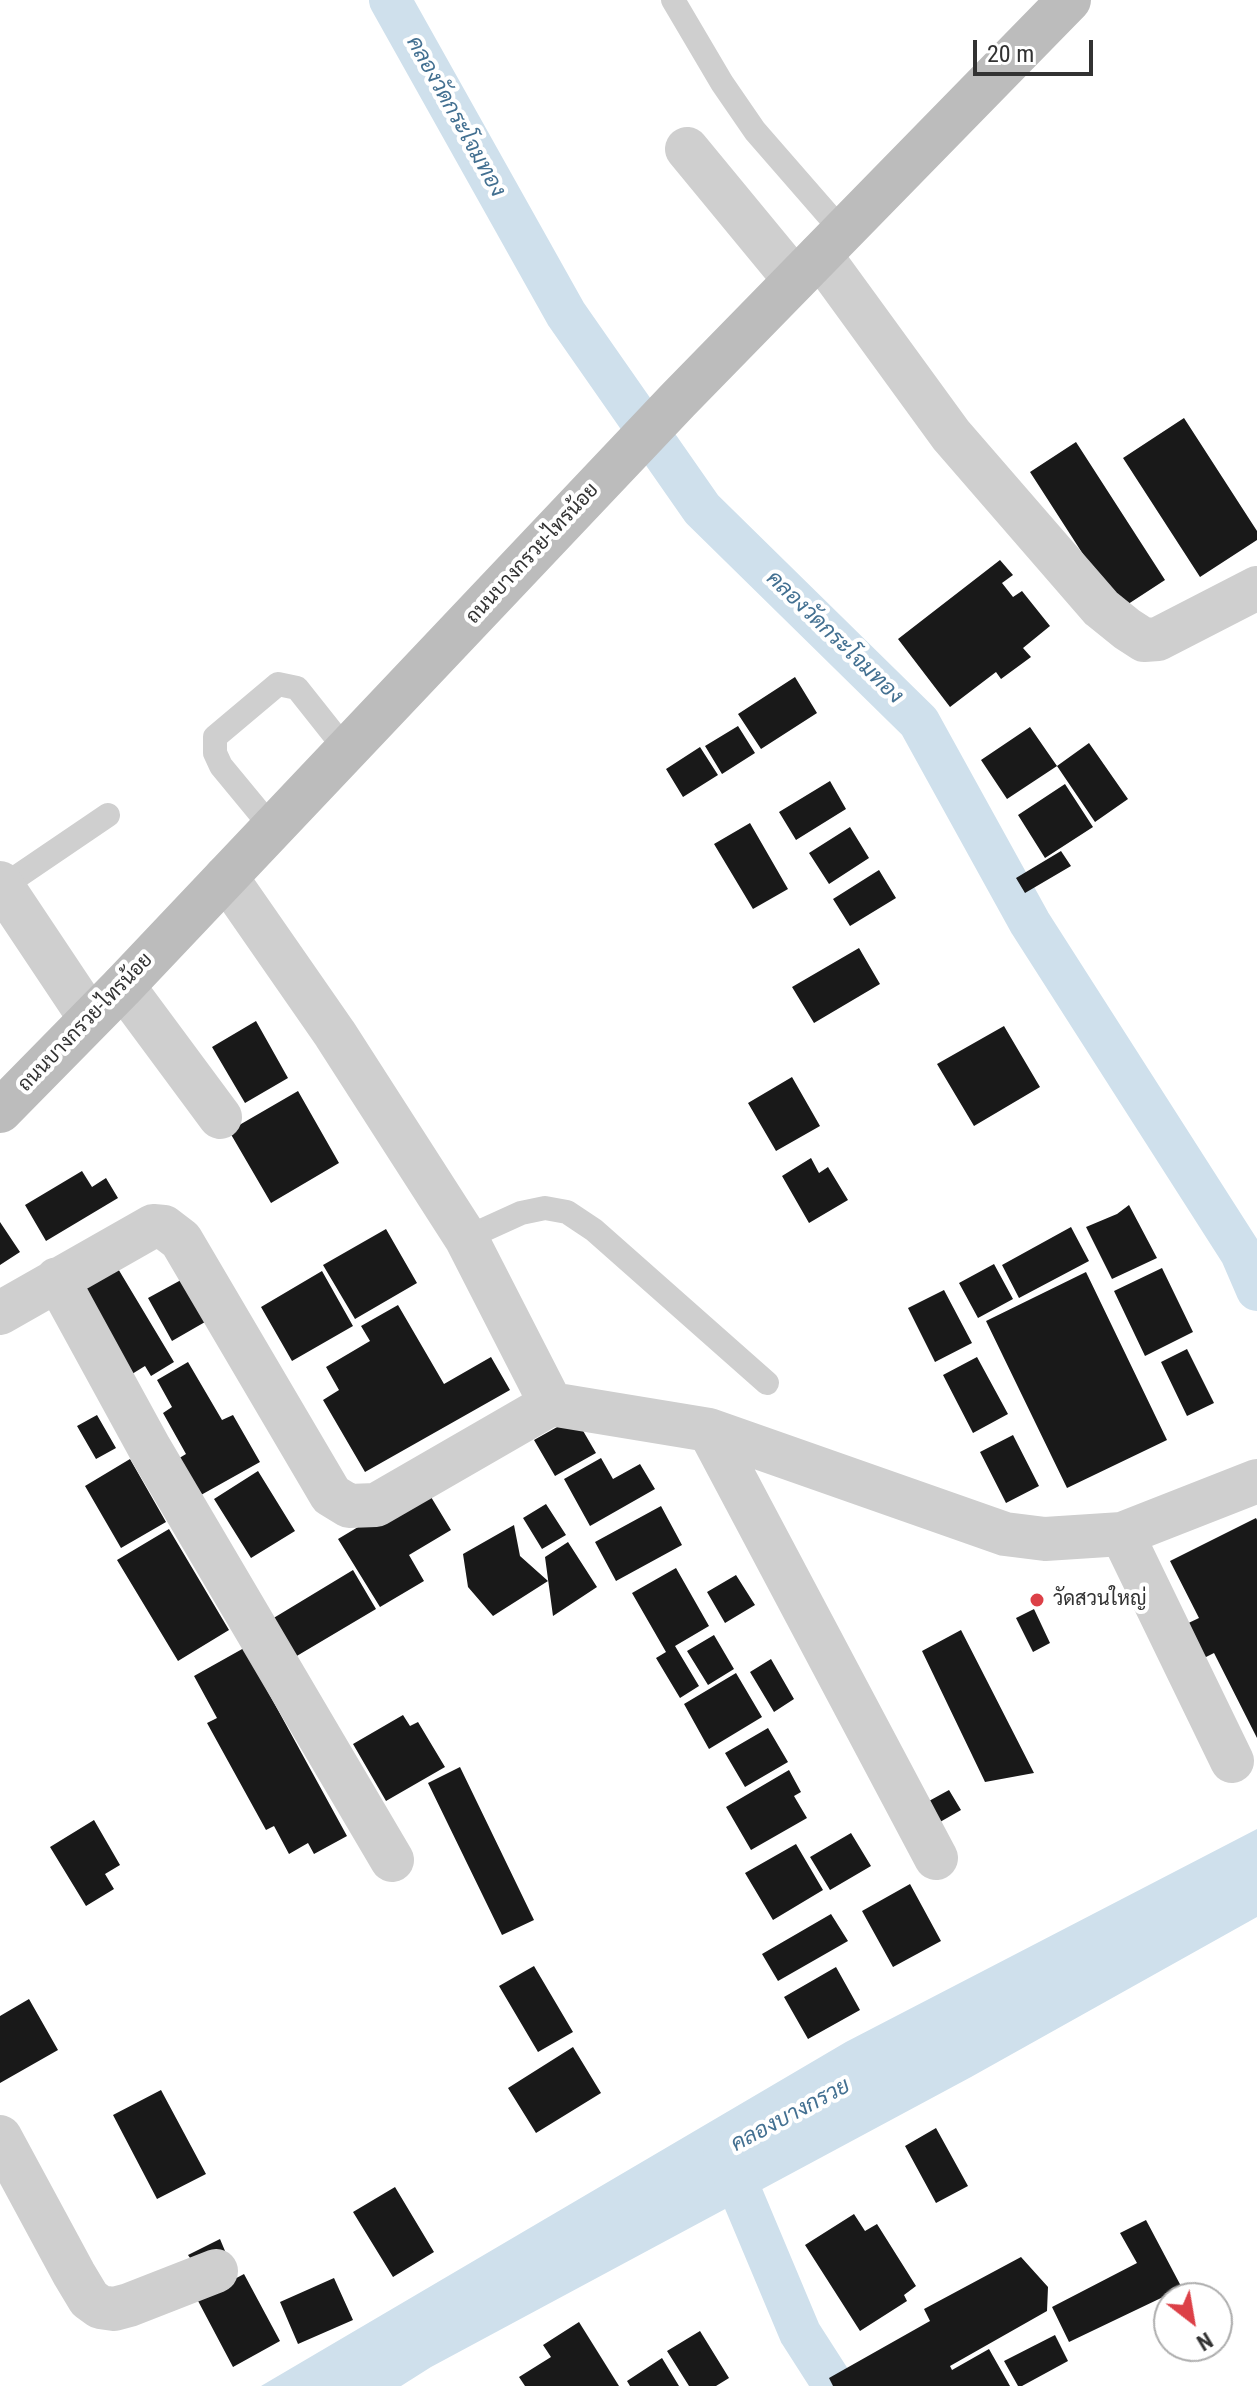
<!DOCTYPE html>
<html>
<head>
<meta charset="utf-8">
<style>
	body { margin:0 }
	#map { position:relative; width:1257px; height:2386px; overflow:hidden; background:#fff; font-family:"Roboto Condensed",sans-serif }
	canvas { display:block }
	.north { position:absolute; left:1153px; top:2282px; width:80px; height:80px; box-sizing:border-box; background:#fff; border:2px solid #adadad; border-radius:50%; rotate:149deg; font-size:22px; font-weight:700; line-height:32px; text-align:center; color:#323232 }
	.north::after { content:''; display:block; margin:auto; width:28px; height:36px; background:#dc4047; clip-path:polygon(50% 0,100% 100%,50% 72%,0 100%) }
	.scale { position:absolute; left:973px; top:40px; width:120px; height:36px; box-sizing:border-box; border:4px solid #323232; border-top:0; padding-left:10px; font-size:24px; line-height:28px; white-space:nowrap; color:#323232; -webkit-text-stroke:6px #fff; paint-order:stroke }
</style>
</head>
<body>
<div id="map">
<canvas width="1257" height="2386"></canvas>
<div class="north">N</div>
<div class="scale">20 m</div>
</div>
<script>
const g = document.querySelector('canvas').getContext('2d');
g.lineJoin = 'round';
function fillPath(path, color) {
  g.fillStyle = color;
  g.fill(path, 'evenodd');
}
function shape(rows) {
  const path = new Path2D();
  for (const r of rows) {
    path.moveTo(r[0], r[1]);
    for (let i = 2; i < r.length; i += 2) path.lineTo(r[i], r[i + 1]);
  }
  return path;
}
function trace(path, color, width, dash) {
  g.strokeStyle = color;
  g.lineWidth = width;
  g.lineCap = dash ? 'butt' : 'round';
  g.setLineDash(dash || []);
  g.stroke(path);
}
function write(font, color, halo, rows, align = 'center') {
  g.font = font + ' "Roboto Condensed",Sarabun,sans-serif';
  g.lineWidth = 8;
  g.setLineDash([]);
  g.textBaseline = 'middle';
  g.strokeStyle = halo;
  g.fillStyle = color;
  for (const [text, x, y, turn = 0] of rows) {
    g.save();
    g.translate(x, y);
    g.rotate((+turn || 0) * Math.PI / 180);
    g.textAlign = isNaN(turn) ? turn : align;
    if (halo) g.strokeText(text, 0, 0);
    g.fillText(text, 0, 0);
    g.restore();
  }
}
fillPath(shape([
	[1257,1829,1257,1917,971,2077,431,2367,401,2386,261,2386,846,2042]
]), '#cfe0ec');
trace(shape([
	[390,0,566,314,702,509,919,722,1030,923,1241,1253,1257,1290],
	[724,2152,800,2333,834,2386]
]), '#cfe0ec', 42);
fillPath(shape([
	[1184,418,1257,531,1257,540,1200,577,1123,458],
	[1076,442,1165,580,1119,610,1030,472],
	[1000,560,1013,575,1002,583,1013,597,1022,591,1050,626,1023,648,1031,657,1001,679,996,672,950,707,898,639],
	[795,677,817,713,761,749,738,714],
	[738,726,755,753,722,774,705,746],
	[1030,727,1057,766,1007,799,981,760],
	[1089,743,1128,799,1095,822,1057,766],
	[700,747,718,775,683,797,666,769],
	[830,781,846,809,796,840,779,812],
	[1065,784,1093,827,1045,858,1018,815],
	[750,823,788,889,753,909,714,844],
	[850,827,869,858,829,884,809,853],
	[1061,851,1071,866,1025,893,1016,878],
	[879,870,896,898,850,926,833,899],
	[859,948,880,984,814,1023,792,987],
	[256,1021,288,1078,245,1103,212,1047],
	[1004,1026,1040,1087,974,1126,937,1064],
	[792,1077,820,1126,776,1151,748,1103],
	[298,1091,339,1163,271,1203,229,1131],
	[811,1158,819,1173,828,1167,848,1200,809,1223,782,1176],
	[82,1171,92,1187,106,1178,118,1198,46,1241,25,1205],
	[1129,1205,1157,1258,1112,1279,1086,1227,1117,1214],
	[0,1222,20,1252,0,1265],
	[1071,1227,1089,1261,1019,1298,1002,1265],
	[386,1229,417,1283,355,1319,323,1265],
	[111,1257,174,1362,151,1376,145,1366,132,1374,76,1278],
	[994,1264,1013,1299,978,1318,959,1283],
	[1162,1268,1193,1332,1145,1356,1114,1291],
	[322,1271,353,1326,292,1361,261,1307],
	[1086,1272,1167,1440,1067,1488,986,1321],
	[181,1280,205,1322,172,1341,148,1298],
	[944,1290,972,1343,935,1362,908,1308],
	[398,1305,444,1384,491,1357,510,1390,365,1472,323,1400,339,1390,326,1367,370,1341,361,1326],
	[1187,1349,1214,1403,1187,1416,1161,1362],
	[977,1357,1008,1414,973,1433,943,1375],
	[188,1362,222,1420,233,1415,260,1462,192,1500,171,1463,186,1454,163,1413,172,1407,157,1380],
	[97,1415,116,1448,96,1459,77,1426],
	[575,1417,596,1453,555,1476,534,1440],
	[1013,1435,1039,1486,1006,1503,980,1452],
	[601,1458,613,1479,640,1464,655,1489,590,1526,564,1479],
	[130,1459,166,1522,121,1548,85,1486],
	[258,1471,295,1531,251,1558,214,1499],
	[425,1487,451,1530,409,1555,424,1581,380,1607,338,1539],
	[546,1504,566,1535,542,1549,523,1518],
	[661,1506,682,1545,616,1581,595,1542],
	[1256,1518,1257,1520,1257,1738,1214,1653,1198,1661,1180,1627,1199,1618,1170,1561],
	[514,1525,520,1556,548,1581,493,1616,468,1587,463,1554],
	[169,1529,229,1630,178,1661,117,1560],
	[568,1542,597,1587,553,1616,545,1557],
	[676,1568,709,1626,675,1646,699,1686,680,1698,656,1658,666,1652,632,1593],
	[353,1570,376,1609,290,1660,267,1622],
	[736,1575,755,1605,725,1623,707,1592],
	[1034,1609,1050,1643,1033,1652,1016,1618],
	[961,1630,1034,1773,985,1782,922,1651],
	[714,1635,734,1669,708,1685,687,1651],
	[244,1648,347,1836,314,1854,308,1843,289,1854,274,1826,266,1830,207,1723,217,1718,194,1676],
	[771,1659,794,1699,774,1712,750,1672],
	[736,1673,762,1717,709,1749,684,1704],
	[403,1715,410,1726,418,1722,445,1767,386,1801,353,1744],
	[768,1728,788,1762,745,1787,725,1753],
	[460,1767,534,1920,502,1935,428,1783],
	[789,1770,801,1792,794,1796,807,1818,751,1850,726,1807],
	[949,1790,961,1810,940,1822,929,1801],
	[94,1820,120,1865,105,1874,114,1889,86,1906,50,1847],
	[851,1833,871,1866,830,1890,810,1857],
	[796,1844,823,1890,773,1920,745,1873],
	[910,1884,941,1941,893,1967,862,1911],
	[831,1914,848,1941,778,1981,762,1954],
	[534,1966,573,2032,538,2052,499,1986],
	[836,1967,860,2010,808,2039,784,1997],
	[29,1999,58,2050,0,2083,0,2016],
	[573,2047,601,2093,536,2133,508,2088],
	[161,2090,206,2174,157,2199,113,2115],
	[936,2128,968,2186,936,2203,905,2146],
	[395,2187,434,2252,393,2277,353,2212],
	[854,2214,865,2231,877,2224,916,2286,904,2295,907,2301,860,2331,805,2245],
	[1146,2220,1182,2288,1069,2342,1052,2307,1137,2263,1120,2233],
	[220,2239,233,2270,199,2271,188,2255],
	[1021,2257,1048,2287,1047,2311,950,2366,952,2370,989,2349,1010,2386,833,2386,829,2378,930,2321,924,2309],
	[244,2274,280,2341,233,2367,197,2299],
	[334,2278,353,2320,298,2344,280,2302],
	[579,2322,619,2386,525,2386,519,2377,551,2357,543,2345],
	[700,2331,729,2378,716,2386,689,2386,667,2351],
	[1055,2335,1068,2361,1022,2386,1018,2386,1004,2361],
	[662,2358,679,2386,630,2386,627,2381]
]), '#191919');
trace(shape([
	[673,0,722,83,755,131,843,232],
	[273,829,221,766,215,753,215,737,278,684,297,688,347,751],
	[2,887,108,815],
	[466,1238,521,1213,545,1208,567,1212,594,1230,767,1383]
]), '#cfcfcf', 24);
trace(shape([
	[687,149,795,280],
	[820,255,951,435,1101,608,1127,629,1144,640,1158,639,1257,588],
	[226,877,335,1034,466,1238,551,1404],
	[0,883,90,1018],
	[123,986,220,1117],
	[57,1279,150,1449,392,1860],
	[0,1313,153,1226,164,1227,181,1240,331,1495,349,1506,376,1505,551,1404,709,1430,1005,1534,1045,1539,1122,1534,1257,1481],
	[709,1430,936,1858],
	[1122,1534,1232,1761],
	[0,2137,74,2274,89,2299,100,2307,114,2309,129,2305,216,2271]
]), '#cfcfcf', 44);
trace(shape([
	[0,1111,123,986,678,400,1069,0]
]), '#bcbcbc', 44);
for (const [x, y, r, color] of [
	[1037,1600,8,"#dc4047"]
]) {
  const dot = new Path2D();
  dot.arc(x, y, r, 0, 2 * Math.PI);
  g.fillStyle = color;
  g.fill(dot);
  trace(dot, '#fff', 3);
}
write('20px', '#323232', '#fff', [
	["ถนนบางกรวย-ไทรน้อย",533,554,-47],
	["ถนนบางกรวย-ไทรน้อย",86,1023,-46]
]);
write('20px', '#323232', '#fff', [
	["วัดสวนใหญ่",1053,1600]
], 'left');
write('italic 22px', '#437091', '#fff', [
	["คลองวัดกระโจมทอง",455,117,61],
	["คลองวัดกระโจมทอง",834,638,44],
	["คลองบางกรวย",791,2116,-28]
]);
</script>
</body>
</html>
